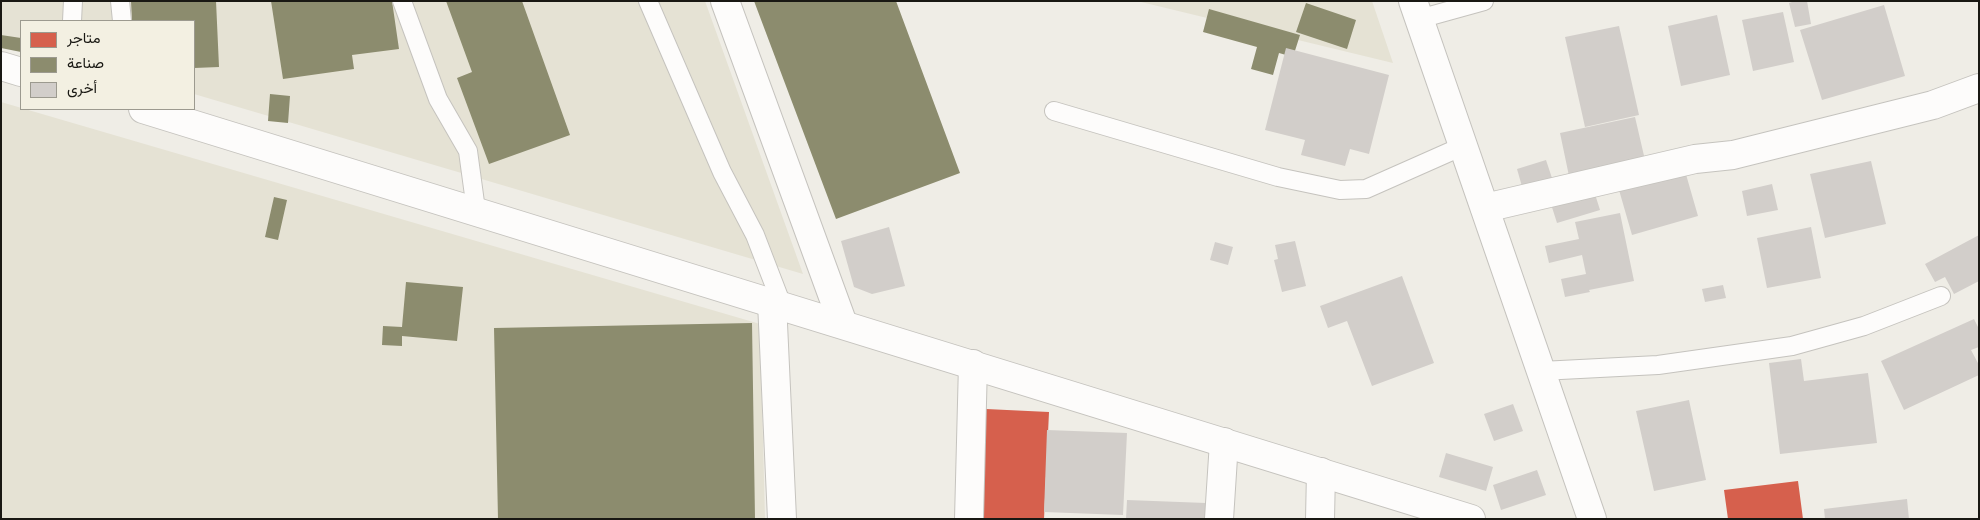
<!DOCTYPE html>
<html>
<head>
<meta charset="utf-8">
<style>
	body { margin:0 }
	#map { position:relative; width:1980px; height:520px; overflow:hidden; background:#efede6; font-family:Lato,Vazirmatn,sans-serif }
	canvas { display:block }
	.frame { position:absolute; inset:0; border:2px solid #191813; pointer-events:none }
	.legend { position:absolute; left:20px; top:20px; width:175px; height:90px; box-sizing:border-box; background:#f3f0e2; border:1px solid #9c9a8f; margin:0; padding:6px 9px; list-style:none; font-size:15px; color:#191813 }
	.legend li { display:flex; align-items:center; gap:10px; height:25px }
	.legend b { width:25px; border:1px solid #9c9a8f }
</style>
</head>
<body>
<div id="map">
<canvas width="1980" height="520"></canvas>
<div class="frame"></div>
<ul class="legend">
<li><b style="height:14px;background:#d6604d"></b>متاجر</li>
<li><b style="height:14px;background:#8c8c6e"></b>صناعة</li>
<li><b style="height:14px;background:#d2ceca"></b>أخرى</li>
</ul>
</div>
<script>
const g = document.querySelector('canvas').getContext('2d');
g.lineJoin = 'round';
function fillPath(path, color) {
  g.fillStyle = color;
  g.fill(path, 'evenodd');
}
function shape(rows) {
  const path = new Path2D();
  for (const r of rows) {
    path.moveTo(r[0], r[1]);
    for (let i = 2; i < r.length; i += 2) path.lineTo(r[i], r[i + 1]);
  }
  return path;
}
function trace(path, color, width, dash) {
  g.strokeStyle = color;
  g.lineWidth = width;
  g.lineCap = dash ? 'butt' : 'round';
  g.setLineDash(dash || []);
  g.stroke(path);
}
fillPath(shape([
	[1,1,705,1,803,274,194,94,194,21,21,21,21,42,1,36],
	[1137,1,1372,1,1393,63],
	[1,102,760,324,765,519,1,519]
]), '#e5e2d4');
fillPath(shape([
	[986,409,1049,412,1044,519,982,519],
	[1798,481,1803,519,1728,519,1724,490]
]), '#d6604d');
fillPath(shape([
	[131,1,216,1,219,67,194,68,194,21,132,21],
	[271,1,392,1,399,49,352,55,354,69,283,79],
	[446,1,522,1,570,135,489,164,457,78,472,72],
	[754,1,896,1,960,173,836,219],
	[1306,3,1356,20,1347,49,1296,32],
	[1209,9,1300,35,1293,57,1279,53,1273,75,1251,69,1257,47,1203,32],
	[1,35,21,38,21,52,1,48],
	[270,94,290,96,288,123,268,121],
	[274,197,287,200,278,240,265,237],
	[406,282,463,287,457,341,402,336,402,346,382,345,383,326,402,327],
	[752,323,755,519,498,519,494,328]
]), '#8c8c6e');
fillPath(shape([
	[1795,1,1807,1,1811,24,1795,27,1789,3],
	[1884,5,1905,76,1822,100,1800,30],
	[1783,12,1794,62,1753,71,1742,20],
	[1717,15,1730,75,1681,86,1668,26],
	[1619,26,1639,115,1585,127,1565,37],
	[1286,48,1389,75,1369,154,1350,149,1345,166,1301,155,1305,140,1265,130],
	[1635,117,1645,160,1569,176,1560,133],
	[1546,160,1553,181,1523,190,1517,169],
	[1871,161,1886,224,1825,238,1810,174],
	[1683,164,1698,216,1632,235,1617,183],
	[1772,184,1778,210,1747,216,1742,191],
	[1594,191,1600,210,1557,223,1551,204],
	[1620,213,1634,281,1589,290,1590,292,1565,297,1561,279,1586,274,1582,255,1549,263,1545,246,1579,239,1575,222],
	[889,227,905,286,872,294,854,287,841,241],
	[1811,227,1821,278,1767,288,1757,238],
	[1979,235,1979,281,1954,294,1945,277,1935,282,1925,264],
	[1295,241,1306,286,1282,292,1274,260,1278,259,1275,245],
	[1215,242,1233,247,1228,265,1210,260],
	[1402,276,1434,363,1372,386,1347,321,1328,328,1320,306],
	[1723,285,1726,298,1705,302,1702,289],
	[1974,319,1979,329,1979,347,1971,350,1979,365,1979,375,1904,410,1881,361],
	[1801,359,1804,381,1868,373,1877,443,1780,454,1769,363],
	[1689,400,1706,480,1654,491,1636,411],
	[1513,404,1523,431,1494,441,1484,414],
	[1047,430,1127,433,1123,515,1044,512],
	[1446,453,1493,467,1486,491,1439,477],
	[1537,470,1546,495,1501,510,1493,485],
	[1907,499,1909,519,1825,519,1824,509],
	[1127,500,1206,503,1206,519,1126,519]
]), '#d2ceca');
const service = shape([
	[120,1,122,21],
	[402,1,438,99,468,151,476,210],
	[648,1,722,172,755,235,782,305],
	[1419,19,1484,1],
	[72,21,73,1],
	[1054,111,1278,177,1340,190,1366,189,1463,146],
	[1541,371,1658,365,1792,346,1864,326,1941,296]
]);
const minor = shape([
	[725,1,843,324],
	[1485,208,1695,159,1733,155,1933,105,1979,88],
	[772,302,782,519],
	[969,519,973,364],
	[1219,519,1224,442],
	[1320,519,1321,472]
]);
const tertiary = shape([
	[1,66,21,72],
	[143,109,1471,519]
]);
const secondary = shape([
	[1413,1,1592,519]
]);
trace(service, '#c5c3be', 20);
trace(minor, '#c5c3be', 30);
trace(tertiary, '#c5c3be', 30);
trace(secondary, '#c5c3be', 30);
trace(service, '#fdfcfb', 18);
trace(minor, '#fdfcfb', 28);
trace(tertiary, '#fdfcfb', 28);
trace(secondary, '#fdfcfb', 28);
</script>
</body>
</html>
